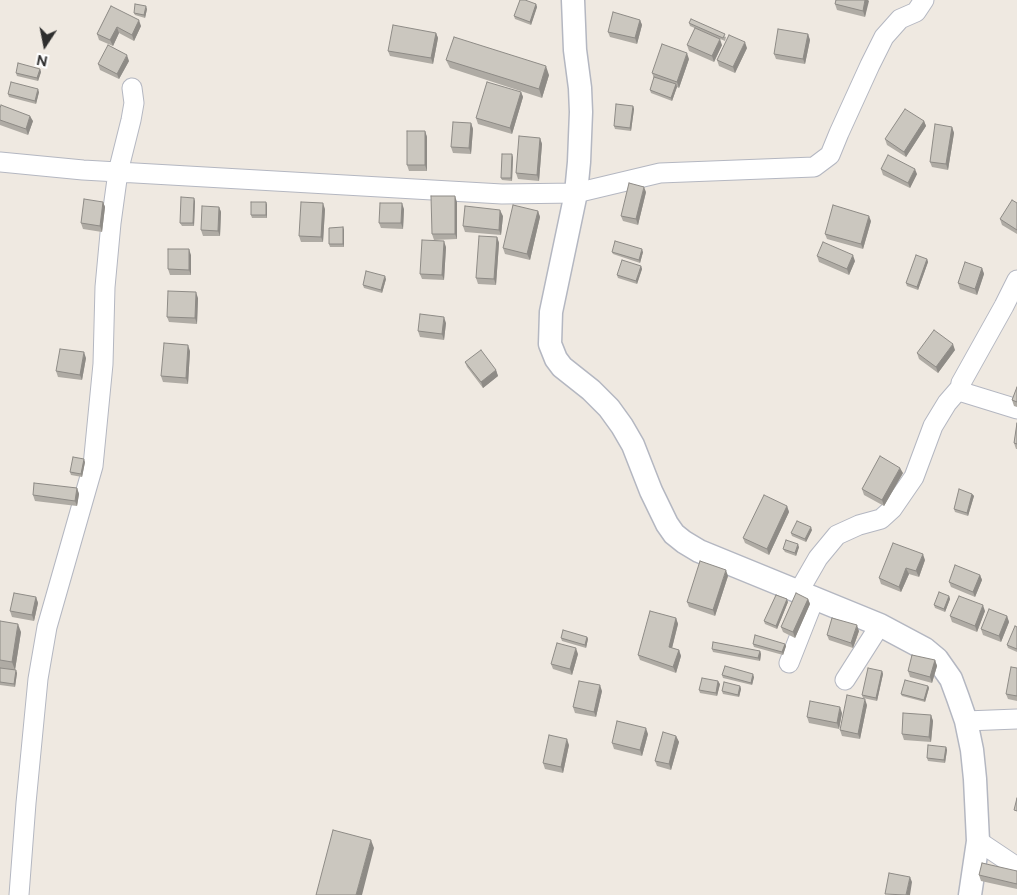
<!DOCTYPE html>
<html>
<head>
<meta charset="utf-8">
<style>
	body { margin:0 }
	#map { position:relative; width:1017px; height:895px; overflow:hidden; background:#efe9e1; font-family:Figtree,sans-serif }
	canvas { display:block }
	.north { position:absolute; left:20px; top:20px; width:50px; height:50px; -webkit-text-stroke:4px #fff; paint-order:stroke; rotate:191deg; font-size:14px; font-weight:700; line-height:20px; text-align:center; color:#2e2e2e }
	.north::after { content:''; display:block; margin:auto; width:18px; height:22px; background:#2e2e2e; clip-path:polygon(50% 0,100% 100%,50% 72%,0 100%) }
</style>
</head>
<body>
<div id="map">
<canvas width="1017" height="895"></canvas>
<div class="north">N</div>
</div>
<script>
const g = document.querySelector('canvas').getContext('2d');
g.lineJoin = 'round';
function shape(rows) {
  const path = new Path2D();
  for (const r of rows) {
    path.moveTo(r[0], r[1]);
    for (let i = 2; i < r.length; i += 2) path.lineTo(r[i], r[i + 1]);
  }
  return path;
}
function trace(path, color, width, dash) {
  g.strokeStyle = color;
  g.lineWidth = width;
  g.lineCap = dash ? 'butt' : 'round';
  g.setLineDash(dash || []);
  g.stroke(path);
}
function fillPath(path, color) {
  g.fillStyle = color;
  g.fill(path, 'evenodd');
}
const minor = shape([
	[0,162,83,170,502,194,576,193,660,173,814,167,830,155,839,133,870,65,884,37,900,19,916,12,924,0],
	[1017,280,1004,306,961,383,960,388,962,392,1017,409],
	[799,591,818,558,837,535,859,525,881,519,892,509,914,477,933,426,947,403,960,388],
	[789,663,815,597],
	[845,680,880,625],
	[966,721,1017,719],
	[978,841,1017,867],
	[19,895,26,803,38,679,47,627,93,466,103,364,105,287,111,223,118,172,131,120,134,103,132,88]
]);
const tertiary = shape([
	[573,0,575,50,580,88,581,112,579,162,576,193,551,312,550,344,556,359,562,367,591,390,609,408,622,426,633,445,651,491,667,524,674,534,684,542,699,551,880,625,925,649,937,659,951,679,958,698,966,721,972,750,975,779,978,841,970,895]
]);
trace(minor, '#b4b7c1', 21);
trace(tertiary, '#b4b7c1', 25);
trace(minor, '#fff', 19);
trace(tertiary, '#fff', 22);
fillPath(shape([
	[836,0,868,0,865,17,837,10,835,4],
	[536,4,537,7,531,25,515,19,514,16],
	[111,6,141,26,134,41,119,33,113,46,99,40,97,34],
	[147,9,145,18,135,15,134,13],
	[640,20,642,25,637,44,610,37,608,32],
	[689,23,726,37,725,41,690,26],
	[436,33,438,38,433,64,390,56,388,51],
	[808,34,810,40,805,64,776,59,774,54],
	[687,45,722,45,714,62,689,51],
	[747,48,735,73,719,66,717,60],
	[689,59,679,88,677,87,672,101,651,93,650,90,654,78,652,73],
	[446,60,549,75,542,98,450,68],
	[129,61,119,79,100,70,98,64],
	[40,69,41,72,38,81,17,76,16,73],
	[39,92,36,104,9,97,8,94],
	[521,92,523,97,512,134,478,124,476,118],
	[633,106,634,109,631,131,615,129,614,126],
	[0,108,33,121,28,135,0,125],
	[924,121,926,126,906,157,887,145,885,139],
	[471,123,473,129,471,154,453,153,451,147],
	[952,127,954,133,948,170,932,167,930,162],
	[425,131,427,137,427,171,409,171,407,165],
	[540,138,542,144,539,181,518,179,516,173],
	[513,157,512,181,502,180,501,178],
	[881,169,917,174,910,188,883,175],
	[646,192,638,225,623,221,621,216],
	[195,201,194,226,182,226,180,223],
	[103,202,105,207,102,232,83,229,81,223],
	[266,202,267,205,267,218,252,218,251,215],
	[457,202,457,239,434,240,432,234],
	[1017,203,1017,234,1002,225,1000,219],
	[219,207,221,212,220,236,203,236,201,230],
	[325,209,323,242,301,242,299,236],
	[404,209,403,229,381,228,379,223],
	[538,211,540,217,530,260,505,254,503,248],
	[503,216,501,235,465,232,463,226],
	[871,221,863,249,827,239,825,234],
	[343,227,344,230,344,247,330,247,329,244],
	[497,237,499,243,496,285,478,284,476,278],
	[446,247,444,280,422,279,420,274],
	[612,252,643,252,640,263,613,254],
	[191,255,191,275,170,275,168,269],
	[817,256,855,261,849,275,819,262],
	[927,259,928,262,918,290,907,286,906,283],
	[641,266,642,269,637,284,618,278,617,275],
	[982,268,984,274,977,295,960,289,958,283],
	[386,279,382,293,364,288,363,285],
	[198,298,197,324,169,322,167,317],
	[446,323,444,340,420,337,418,331],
	[955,350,938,373,919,359,917,353],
	[190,351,188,384,163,382,161,376],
	[86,358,82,380,58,377,56,371],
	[465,362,496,370,498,376,483,388,467,367],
	[1017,387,1017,407,1014,406,1012,400],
	[1017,423,1017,449,1016,449,1014,443],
	[85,462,82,477,71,475,70,472],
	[903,473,884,506,864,495,862,489],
	[77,488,79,494,77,506,35,501,33,495],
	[972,494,974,496,968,516,955,512,954,509],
	[787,506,789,512,769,555,745,543,743,538],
	[812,530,806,542,792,536,791,533],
	[799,547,796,556,785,552,783,549],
	[925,560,919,577,909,574,901,592,881,584,879,578],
	[980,575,982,580,975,597,951,587,949,582],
	[728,576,715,616,689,607,687,602],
	[949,596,950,599,945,612,935,608,934,605],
	[36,597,38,603,34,621,12,617,10,611],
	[808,599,810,604,795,638,783,632,781,627],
	[788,602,777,629,765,624,764,621],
	[985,611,977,632,952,622,950,616],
	[1007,616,1009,622,1001,642,983,635,981,629],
	[676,618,678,624,672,648,679,650,681,656,676,673,640,660,638,655],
	[0,621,21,632,15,670,17,673,15,687,0,685],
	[1017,627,1017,652,1008,648,1007,645],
	[859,631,853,648,829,640,827,635],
	[587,637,588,639,586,648,562,641,561,638],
	[753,644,785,644,786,646,783,655,754,647],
	[712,649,760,651,761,654,760,661,713,652],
	[578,654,572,675,553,669,551,664],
	[935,660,937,666,932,683,910,677,908,671],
	[1017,668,1017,701,1008,699,1006,694],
	[882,671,883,674,877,701,863,698,862,695],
	[722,675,754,677,752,685,723,678],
	[720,684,717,696,700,693,699,690],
	[740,686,741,689,739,697,723,694,722,691],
	[928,686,929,688,925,702,902,696,901,694],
	[602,691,596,717,575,713,573,707],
	[867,705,860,739,842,736,840,730],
	[842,713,839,729,809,723,807,717],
	[931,715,933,721,931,742,904,740,902,734],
	[648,734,642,756,614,749,612,743],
	[676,736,679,742,671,770,657,766,655,761],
	[569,745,563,773,545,769,543,763],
	[946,747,947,750,945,763,928,761,927,758],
	[1017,871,1017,889,981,881,979,875]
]), '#afaba4');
fillPath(shape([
	[865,0,868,0,869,1,865,17,863,11],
	[536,4,537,7,531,25,530,22],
	[146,6,147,9,145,18,144,15],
	[139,20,141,26,134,41,132,35],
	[640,20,642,25,637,44,635,38],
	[117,27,119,33,113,46,110,40],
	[436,33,438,38,433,64,431,58],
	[808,34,810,40,805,64,803,59],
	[720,39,722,45,714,62,712,56],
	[745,42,747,48,735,73,733,67],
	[687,53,689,59,679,88,677,82],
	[127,55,129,61,119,79,117,74],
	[546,66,549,75,542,98,539,89],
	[40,69,41,72,38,81,37,78],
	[676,84,677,87,672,101,671,98],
	[38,89,39,92,36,104,35,101],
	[521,92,523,97,512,134,510,128],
	[633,106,634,109,631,131,630,128],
	[30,116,33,121,28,135,26,129],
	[924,121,926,126,906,157,904,152],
	[471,123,473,129,471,154,469,148],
	[952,127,954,133,948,170,946,164],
	[425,131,427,137,427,171,425,165],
	[540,138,542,144,539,181,537,175],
	[512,154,513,157,512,181,511,178],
	[915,169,917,174,910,188,908,183],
	[644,187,646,192,638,225,636,219],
	[455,196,457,202,457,239,455,234],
	[194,198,195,201,194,226,193,223],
	[103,202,105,207,102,232,100,226],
	[266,202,267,205,267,218,266,215],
	[323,203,325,209,323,242,321,237],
	[402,203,404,209,403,229,401,223],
	[219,207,221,212,220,236,218,231],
	[500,210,503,216,501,235,499,230],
	[538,211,540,217,530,260,527,254],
	[869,216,871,221,863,249,861,244],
	[343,227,344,230,344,247,343,244],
	[497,237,499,243,496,285,494,279],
	[444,241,446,247,444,280,442,275],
	[189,249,191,255,191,275,189,270],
	[642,249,643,252,640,263,639,260],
	[853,255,855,261,849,275,847,269],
	[927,259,928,262,918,290,917,287],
	[641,266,642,269,637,284,636,281],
	[982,268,984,274,977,295,975,289],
	[385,276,386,279,382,293,381,290],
	[196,292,198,298,197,324,195,318],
	[444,317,446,323,444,340,442,334],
	[953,344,955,350,938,373,936,367],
	[188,345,190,351,188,384,186,378],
	[84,352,86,358,82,380,80,375],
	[496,370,498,376,483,388,481,382],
	[84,459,85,462,82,477,81,474],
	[900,468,903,473,884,506,882,500],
	[77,488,79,494,77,506,75,501],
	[972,494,974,496,968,516,967,513],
	[787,506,789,512,769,555,767,549],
	[811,527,812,530,806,542,805,539],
	[798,544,799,547,796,556,795,553],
	[923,554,925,560,919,577,916,571],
	[906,568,909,574,901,592,899,587],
	[726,570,728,576,715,616,713,610],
	[980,575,982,580,975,597,973,592],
	[949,596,950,599,945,612,944,609],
	[36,597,38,603,34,621,32,615],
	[787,599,788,602,777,629,776,626],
	[808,599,810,604,795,638,793,632],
	[983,605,985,611,977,632,975,626],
	[1007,616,1009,622,1001,642,999,636],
	[676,618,678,624,671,652,669,647],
	[18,624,21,632,15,670,12,662],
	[857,625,859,631,853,648,851,643],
	[587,637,588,639,586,648,585,645],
	[785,644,786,646,783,655,782,652],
	[576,648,578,654,572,675,570,669],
	[679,650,681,656,676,673,673,667],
	[760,651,761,654,760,661,758,658],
	[935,660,937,666,932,683,930,677],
	[16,670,17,673,15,687,14,684],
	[882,671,883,674,877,701,876,698],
	[753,674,754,677,752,685,751,683],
	[718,681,720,684,717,696,716,693],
	[600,685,602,691,596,717,594,712],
	[740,686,741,689,739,697,738,695],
	[928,686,929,688,925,702,924,700],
	[865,699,867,705,860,739,858,734],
	[840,707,842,713,839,729,837,723],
	[931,715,933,721,931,742,929,737],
	[646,728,648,734,642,756,640,750],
	[676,736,679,742,671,770,669,764],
	[567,739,569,745,563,773,561,767],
	[946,747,947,750,945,763,944,760],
	[371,840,374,848,362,895,356,895],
	[910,877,912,882,910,895,906,895]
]), '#8e8b86');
const building = shape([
	[520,0,525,0,536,4,530,22,514,16,520,0],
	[836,0,865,0,863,11,835,4,836,0],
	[135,4,146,6,144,15,134,13,135,4],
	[111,6,139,20,132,35,117,27,110,40,97,34,111,6],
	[613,12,640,20,635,38,608,32,613,12],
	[691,19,725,34,723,38,689,23,691,19],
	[393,25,436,33,431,58,388,51,393,25],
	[695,28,720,39,712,56,687,45,695,28],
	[778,29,808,34,803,59,774,54,778,29],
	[729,35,745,42,733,67,717,60,729,35],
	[454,37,546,66,539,89,446,60,454,37],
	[662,44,687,53,677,82,652,73,662,44],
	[108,45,127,55,117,74,98,64,108,45],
	[18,63,40,69,37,78,16,73,18,63],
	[654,77,676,84,671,98,650,90,654,77],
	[11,82,38,89,35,101,8,94,11,82],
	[487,82,521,92,510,128,476,118,487,82],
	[616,104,633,106,630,128,614,126,616,104],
	[1,105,30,116,26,129,0,120,0,108,1,105],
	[905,109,924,121,904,152,885,139,905,109],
	[453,122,471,123,469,148,451,147,453,122],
	[935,124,952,127,946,164,930,162,935,124],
	[407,131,425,131,425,165,407,165,407,131],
	[519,136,540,138,537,175,516,173,519,136],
	[502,154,512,154,511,178,501,178,502,154],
	[888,155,915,169,908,183,881,169,888,155],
	[629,183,644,187,636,219,621,216,629,183],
	[431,196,455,196,455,234,432,234,431,196],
	[181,197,194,198,193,223,180,223,181,197],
	[84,199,103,202,100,226,81,223,84,199],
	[1012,200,1017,203,1017,230,1000,219,1012,200],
	[251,202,266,202,266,215,251,215,251,202],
	[301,202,323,203,321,237,299,236,301,202],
	[380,203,402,203,401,223,379,223,380,203],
	[513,205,538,211,527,254,503,248,513,205],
	[833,205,869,216,861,244,825,234,833,205],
	[202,206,219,207,218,231,201,230,202,206],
	[465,206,500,210,499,230,463,226,465,206],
	[343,227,343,244,329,244,329,228,343,227],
	[479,236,497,237,494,279,476,278,479,236],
	[422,240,444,241,442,275,420,274,422,240],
	[615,241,642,249,639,260,612,252,615,241],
	[823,242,853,255,847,269,817,256,823,242],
	[168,249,189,249,189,270,168,269,168,249],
	[916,255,927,259,917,287,906,283,916,255],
	[622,260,641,266,636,281,617,275,622,260],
	[965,262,982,268,975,289,958,283,965,262],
	[366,271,385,276,381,290,363,285,366,271],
	[168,291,196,292,195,318,167,317,168,291],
	[420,314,444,317,442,334,418,331,420,314],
	[934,330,953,344,936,367,917,353,934,330],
	[164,343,188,345,186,378,161,376,164,343],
	[60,349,84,352,80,375,56,371,60,349],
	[481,350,496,370,481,382,465,362,481,350],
	[1017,387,1017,402,1012,400,1017,387],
	[1017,423,1017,444,1014,443,1017,423],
	[880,456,900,468,882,500,862,489,880,456],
	[73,457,84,459,81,474,70,472,73,457],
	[34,483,77,488,75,501,33,495,34,483],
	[959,489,972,494,967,513,954,509,959,489],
	[764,495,787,506,767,549,743,538,764,495],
	[797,521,811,527,805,539,791,533,797,521],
	[786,540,798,544,795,553,783,549,786,540],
	[893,543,923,554,916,571,906,568,899,587,879,578,893,543],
	[700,561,726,570,713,610,687,602,700,561],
	[955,565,980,575,973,592,949,582,955,565],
	[939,592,949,596,944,609,934,605,939,592],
	[14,593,36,597,32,615,10,611,14,593],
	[796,593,808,599,793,632,781,627,796,593],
	[776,595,787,599,776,626,764,621,776,595],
	[959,596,983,605,975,626,950,616,959,596],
	[989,609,1007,616,999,636,981,629,989,609],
	[650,611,676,618,669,647,679,650,673,667,638,655,650,611],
	[832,618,857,625,851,643,827,635,832,618],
	[0,621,18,624,12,662,0,660,0,621],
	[1015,626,1017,627,1017,649,1007,645,1015,626],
	[563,630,587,637,585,645,561,638,563,630],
	[755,635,785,644,782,652,753,644,755,635],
	[713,642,760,651,758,658,712,649,713,642],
	[557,643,576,648,570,669,551,664,557,643],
	[912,655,935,660,930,677,908,671,912,655],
	[725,666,753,674,751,683,722,675,725,666],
	[1011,667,1017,668,1017,696,1006,694,1011,667],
	[0,668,16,670,14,684,0,682,0,668],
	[868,668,882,671,876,698,862,695,868,668],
	[702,678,718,681,716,693,699,690,702,678],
	[905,680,928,686,924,700,901,694,905,680],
	[579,681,600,685,594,712,573,707,579,681],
	[724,682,740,686,738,695,722,691,724,682],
	[847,695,865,699,858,734,840,730,847,695],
	[810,701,840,707,837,723,807,717,810,701],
	[903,713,931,715,929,737,902,734,903,713],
	[617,721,646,728,640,750,612,743,617,721],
	[663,732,676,736,669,764,655,761,663,732],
	[549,735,567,739,561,767,543,763,549,735],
	[928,745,946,747,944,760,927,758,928,745],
	[1017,798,1017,811,1014,810,1017,798],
	[333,830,371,840,356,895,316,895,333,830],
	[982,863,1017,871,1017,884,979,875,982,863],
	[889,873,910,877,906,895,885,894,889,873]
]);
fillPath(building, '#cbc7bf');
trace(building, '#8e8b86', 1);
</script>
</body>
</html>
